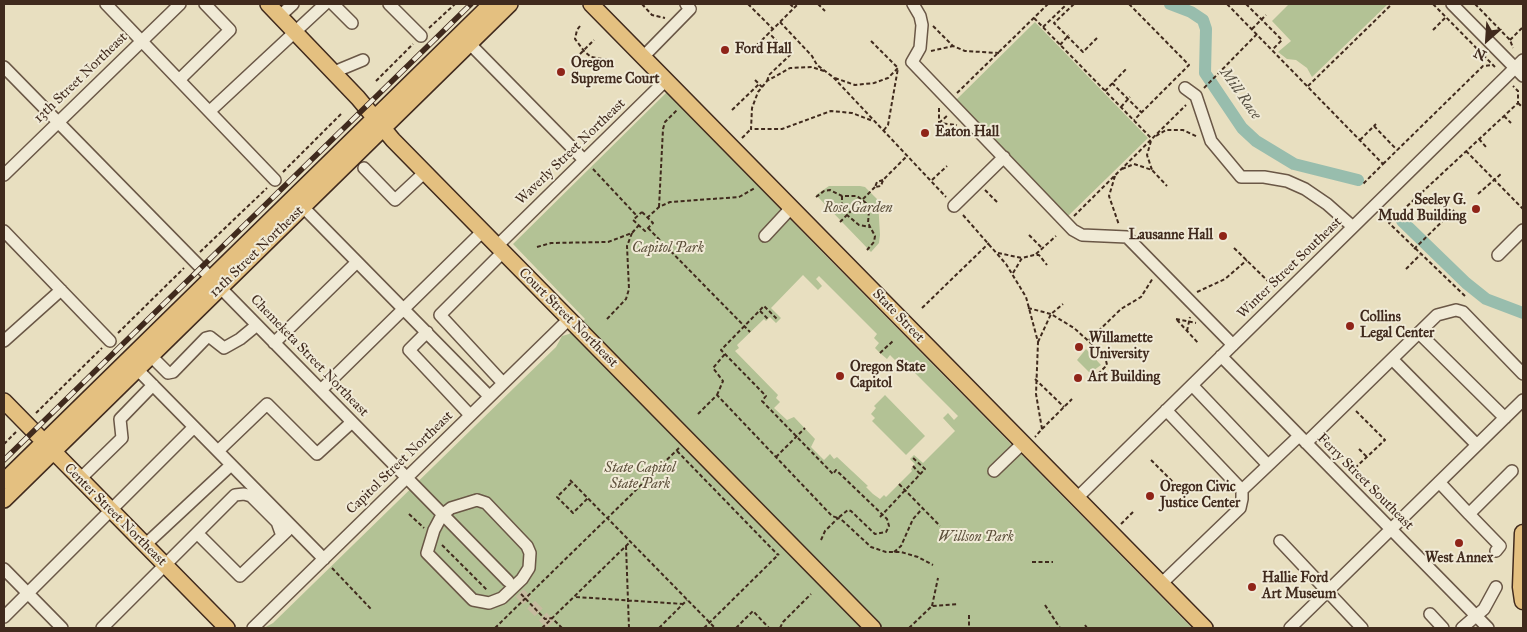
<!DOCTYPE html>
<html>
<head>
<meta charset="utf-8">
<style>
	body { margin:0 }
	#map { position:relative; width:1527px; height:632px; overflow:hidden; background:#e8dfc0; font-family:"IM FELL Great Primer",serif }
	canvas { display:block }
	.frame { position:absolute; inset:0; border:5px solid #402a1d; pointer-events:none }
	.north { position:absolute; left:1462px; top:15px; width:50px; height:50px; -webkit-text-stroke:4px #f0ead6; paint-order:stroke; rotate:206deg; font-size:14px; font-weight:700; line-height:20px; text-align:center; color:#402a1d }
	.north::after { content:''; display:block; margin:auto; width:18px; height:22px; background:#402a1d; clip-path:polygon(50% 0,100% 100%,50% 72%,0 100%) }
</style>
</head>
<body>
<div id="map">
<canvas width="1527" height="632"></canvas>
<div class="frame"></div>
<div class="north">N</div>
</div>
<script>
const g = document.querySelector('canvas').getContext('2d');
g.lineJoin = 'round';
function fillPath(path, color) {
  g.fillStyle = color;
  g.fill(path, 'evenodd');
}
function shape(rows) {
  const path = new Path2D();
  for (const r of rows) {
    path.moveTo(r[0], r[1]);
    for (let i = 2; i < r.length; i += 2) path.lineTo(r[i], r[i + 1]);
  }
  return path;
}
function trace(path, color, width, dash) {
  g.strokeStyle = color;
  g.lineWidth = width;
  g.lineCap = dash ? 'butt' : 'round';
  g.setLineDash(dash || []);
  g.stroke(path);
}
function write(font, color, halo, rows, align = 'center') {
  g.font = font + ' "IM FELL Great Primer",serif';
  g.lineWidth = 4;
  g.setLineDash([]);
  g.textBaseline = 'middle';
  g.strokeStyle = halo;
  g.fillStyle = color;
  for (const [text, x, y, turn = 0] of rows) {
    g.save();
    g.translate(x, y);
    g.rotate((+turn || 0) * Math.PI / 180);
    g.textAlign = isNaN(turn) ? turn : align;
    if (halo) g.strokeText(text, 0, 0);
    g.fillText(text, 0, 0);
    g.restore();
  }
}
fillPath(shape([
	[1289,4,1388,4,1312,77,1307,68,1296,60,1287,59,1278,52,1291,41,1272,21],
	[1035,22,1148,138,1067,217,956,100],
	[667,92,824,254,1192,628,264,628,273,623,556,347,562,336,569,334,585,319,513,244],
	[803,275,818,290,822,286,816,279,819,276,877,334,874,338,879,343,875,348,880,353,887,359,890,355,895,360,899,357,958,416,954,420,948,413,943,418,955,431,923,463,914,455,910,459,915,464,911,469,912,471,886,497,884,495,880,499,873,494,866,487,868,486,837,457,834,459,830,454,824,460,811,447,815,439,794,417,787,420,774,408,780,402,776,398,778,395,735,351,739,348,737,345,764,319,766,321,770,317,776,323,781,318,771,308],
	[829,186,860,186,865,187,878,200,880,235,879,243,871,252,816,195],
	[1086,349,1101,365,1090,373,1077,360],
	[885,395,925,436,906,455,872,421,875,418,871,414,876,408,874,406]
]), '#b3c295');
trace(shape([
	[1170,4,1191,12,1203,20,1206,29,1205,73,1242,128,1256,141,1294,164,1358,180],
	[1402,221,1466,283,1486,299,1523,313]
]), '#98bdad', 12);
trace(shape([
	[508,581,554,628]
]), '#c6bb9f', 11, [11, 5.5]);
const minor = shape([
	[106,4,275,180],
	[333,4,352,23],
	[389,4,421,36],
	[913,4,920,16,922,25,920,48,912,62,1073,230,1082,235,1127,237,1233,345],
	[1452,4,1523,76],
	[280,16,293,4],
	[469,43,584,160],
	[643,57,690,9,686,4],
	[4,67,508,581],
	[334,72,363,60],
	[179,80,230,30,205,4],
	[1185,88,1196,96,1211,141,1241,177,1264,177,1287,181,1305,189,1327,204,1353,227],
	[210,111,325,4],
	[364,168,395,200,425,172],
	[4,175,180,4],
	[954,206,1004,157],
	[303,207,489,396],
	[4,231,110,341],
	[765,236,791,208],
	[497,246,666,80],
	[1498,255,1523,230],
	[427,332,409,350,470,415],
	[1419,333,1505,418],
	[4,341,61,290],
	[274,343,357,262],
	[151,356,168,373,173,372,206,338,210,337,224,348,240,339,257,325],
	[1221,356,1488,628],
	[1392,359,1477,445],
	[137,369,324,559],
	[503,383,440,315,503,252],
	[1192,385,1268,465],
	[321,390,483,231],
	[1306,443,1437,315,1456,310,1463,312,1523,374],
	[218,451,267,404,317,454,352,422],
	[994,471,1023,443],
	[80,479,122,438,120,419,153,385],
	[1439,482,1469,514,1512,471],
	[1242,490,1299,436],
	[1077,498,1523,60],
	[477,500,486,503,527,546,530,553,529,568,522,579,502,598,489,603,473,600,427,553,434,530,442,515,451,508,477,500],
	[1469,514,1500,546,1496,551],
	[198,534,240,576,287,531],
	[1280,541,1362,628],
	[145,545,231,465],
	[4,569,62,628],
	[1161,584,1240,508,1242,499,1242,490,1166,410],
	[1430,614,1443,628],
	[4,617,194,427],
	[102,628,235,495,244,494,251,496,277,522,282,536],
	[253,628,569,319],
	[1290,628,1523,400],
	[1462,628,1484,609,1496,587]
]);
const major = shape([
	[268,4,358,98,393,140,873,628],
	[591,4,1205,628],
	[4,401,227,628],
	[4,481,491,4],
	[4,500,510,4]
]);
const highway = shape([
	[1523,533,1521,587,1523,601]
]);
trace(minor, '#6a5746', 14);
trace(major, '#402a1d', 18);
trace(highway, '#402a1d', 19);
trace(shape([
	[642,4,652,15,665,18],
	[748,4,773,29],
	[790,4,794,8],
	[818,4,825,11],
	[1074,4,1054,23,1083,52,1097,38],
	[1129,4,1189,65,1134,120],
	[1227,4,1383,164,1362,185],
	[1246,4,1282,40,1272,50],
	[1433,4,1495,67],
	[1475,4,1510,40,1513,48],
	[1034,18,1152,139],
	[780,22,812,56,817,65,833,77,946,197],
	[580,26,577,30,575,39,584,51,591,57,614,61],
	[933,26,953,46,965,51,999,53],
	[1043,27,1067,4],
	[429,28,455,4],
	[1252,29,1266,15],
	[1433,30,1446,17],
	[1510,40,1523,27],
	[871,41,898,68],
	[1060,45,1069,35],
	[931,51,953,46],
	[580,54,594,40],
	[748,54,798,4],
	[824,71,812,67,790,68,767,81,758,92,752,108,751,129,782,129,831,111,852,113,873,121],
	[835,78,855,85,874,83,888,78,898,68,888,125,884,130],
	[755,80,762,87],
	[376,81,413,44],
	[767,81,769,75,790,55,769,33],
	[1112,83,1141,112],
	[1308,86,1392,4],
	[1204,88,1257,34],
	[1105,91,1127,68],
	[957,93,1048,4],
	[1518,103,1523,108],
	[1121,107,1130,97],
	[939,108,939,123,957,125],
	[732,110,759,84],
	[1504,116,1511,123],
	[939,123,948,115],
	[1374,126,1397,150],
	[1156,136,1166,130,1183,130,1198,137],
	[742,138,751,129],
	[1479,139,1486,147],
	[1360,140,1376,124],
	[1151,141,1147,155,1152,170],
	[1466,151,1523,209],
	[1383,164,1483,66,1493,65],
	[593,169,637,216],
	[1122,169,1134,164,1152,170,1167,186],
	[283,172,341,114],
	[1115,176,1109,196,1119,225],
	[883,180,877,182,875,187,881,186,883,180,907,156],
	[932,180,947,166],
	[985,190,998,203],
	[1478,194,1502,173],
	[842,196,842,207,847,215,859,225,870,227],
	[816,197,824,191,830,190,842,196,857,196,866,203,869,211,868,223,875,236,874,242,867,250],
	[659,207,663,129,665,122,677,110],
	[642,212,653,223,645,231,633,220,642,212],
	[963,215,1006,264,1026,297,1038,342,1036,394,1042,429,1035,437],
	[1074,216,1186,105],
	[647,218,659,207,670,202,739,197,755,188],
	[840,222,875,187],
	[648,228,750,332],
	[1029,235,1042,248],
	[1145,240,1148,236],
	[537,247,551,243,608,242,632,233,639,225],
	[1234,248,1274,287],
	[1414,249,1454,210],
	[200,252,267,188],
	[998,253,1022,258],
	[1036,254,1056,236],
	[1406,269,1420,255],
	[1013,273,1022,258,1034,255,1039,255,1047,265],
	[1197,292,1225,279,1247,260],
	[1465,296,1389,223,1518,103,1518,91,1513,86],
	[922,308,989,243],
	[1028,308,1051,314,1074,328,1105,356,1107,365,1095,377],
	[760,311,768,319],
	[607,319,626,299,629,289,627,246,632,233],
	[1176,319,1196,323],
	[1177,320,1199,344],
	[1187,331,1190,317],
	[118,333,184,268],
	[1089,340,1121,309,1141,297,1153,278],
	[1038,342,1051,314,1063,304],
	[880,353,894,340],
	[1035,379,1064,407],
	[717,395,723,381,713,368,725,354],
	[36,413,102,348],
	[698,414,717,395,832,516,838,518,848,510,851,511,875,534,886,532,889,526,887,519,836,470,833,474,762,401,766,396,721,350,764,306,778,320],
	[1042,429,1072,399],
	[4,444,16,432],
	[1359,449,1367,457],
	[677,451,778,555],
	[776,457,805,428],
	[1151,460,1176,485],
	[913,466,920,474],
	[1355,468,1385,440,1356,411],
	[570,480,715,628],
	[571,483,557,497,573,513,588,498],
	[899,484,940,526],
	[409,514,424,528],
	[880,517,925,469,912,457],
	[1121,524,1134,511],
	[821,540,825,531,838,518,843,521,871,547,886,552,901,552,918,557,933,565],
	[442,545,488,591],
	[626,546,629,628],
	[894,552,901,546,913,519,922,509],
	[1032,562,1053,562],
	[332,568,371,609],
	[521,594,545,619,552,618,562,628],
	[576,597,683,604],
	[1045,605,1060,628],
	[932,606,938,578],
	[969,615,969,628],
	[1085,625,1087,628],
	[495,628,679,448],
	[542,628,630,542],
	[659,628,687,600],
	[704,628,779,554],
	[736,628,753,611,769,628],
	[780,628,783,622,811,594],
	[909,628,932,606,958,604]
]), '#402a1d', 2, [4, 2.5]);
trace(minor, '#f0ead6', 11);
trace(major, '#e4c080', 15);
trace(highway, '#e4c080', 16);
const rail = shape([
	[4,460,471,4]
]);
trace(rail, '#402a1d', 5.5);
trace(rail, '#f0ead6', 4, [11]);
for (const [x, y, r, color] of [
	[725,50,5,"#8f2418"],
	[561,72,5,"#8f2418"],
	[925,133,5,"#8f2418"],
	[1476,209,5,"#8f2418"],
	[1223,236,5,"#8f2418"],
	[1350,326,5,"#8f2418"],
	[1079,347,5,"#8f2418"],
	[840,376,5,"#8f2418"],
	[1078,378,5,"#8f2418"],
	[1150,496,5,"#8f2418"],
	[1459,543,5,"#8f2418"],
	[1252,587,5,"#8f2418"]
]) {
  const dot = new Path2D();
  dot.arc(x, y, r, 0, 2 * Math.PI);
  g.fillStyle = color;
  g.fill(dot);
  trace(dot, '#f0ead6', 2);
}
write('bold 14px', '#402a1d', '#f0ead6', [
	["Ford Hall",735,50],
	["Oregon",571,64],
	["Supreme Court",571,80],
	["Eaton Hall",935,133],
	["Seeley G.",1466,201,"right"],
	["Mudd Building",1466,217,"right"],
	["Lausanne Hall",1213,236,"right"],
	["Collins",1360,318],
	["Legal Center",1360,334],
	["Willamette",1089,339],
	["University",1089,355],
	["Oregon State",850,368],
	["Capitol",850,384],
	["Art Building",1088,378],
	["Oregon Civic",1160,488],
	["Justice Center",1160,504],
	["West Annex",1459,559,"center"],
	["Hallie Ford",1262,579],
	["Art Museum",1262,595]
], 'left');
write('14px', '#402a1d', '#f0ead6', [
	["13th Street Northeast",81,78,-44],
	["Waverly Street Northeast",571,152,-44],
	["12th Street Northeast",257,252,-44],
	["Winter Street Southeast",1290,268,-44],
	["State Street",898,316,46],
	["Court Street Northeast",568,318,45],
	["Chemeketa Street Northeast",309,356,46],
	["Capitol Street Northeast",400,463,-44],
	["Ferry Street Southeast",1365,482,45],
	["Center Street Northeast",115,515,45]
]);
write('italic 14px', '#5d503b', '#f0ead6', [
	["Rose Garden",858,209],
	["Capitol Park",668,249],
	["State Capitol",640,469],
	["State Park",640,485],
	["Willson Park",976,538]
]);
write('italic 15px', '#564f41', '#f0ead6', [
	["Mill Race",1240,94,55]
]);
</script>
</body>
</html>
